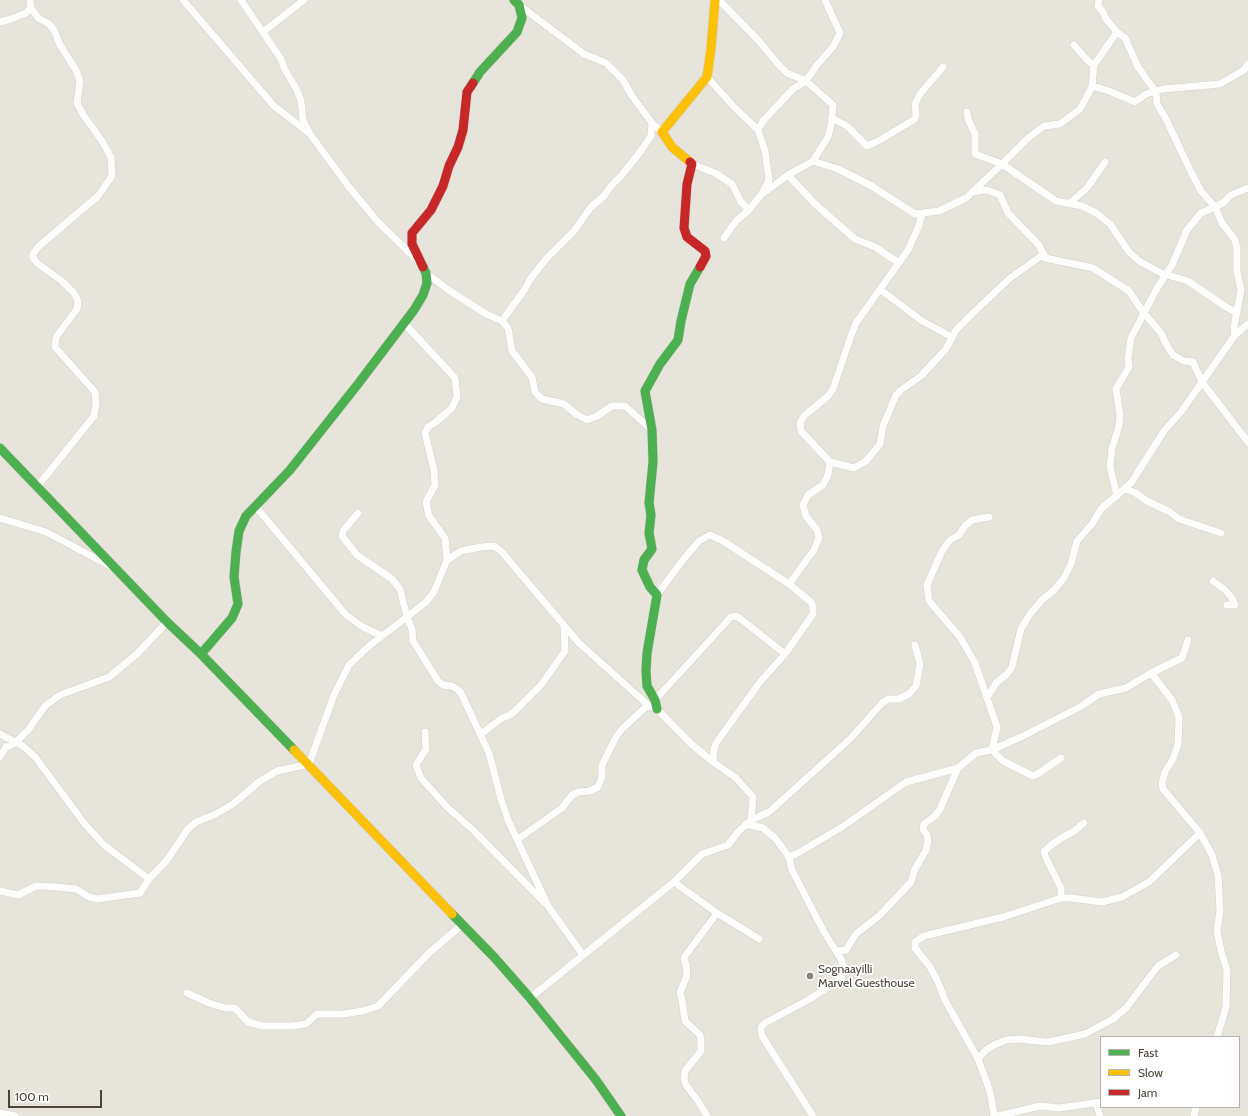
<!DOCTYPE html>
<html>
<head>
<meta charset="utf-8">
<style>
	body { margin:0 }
	#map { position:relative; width:1248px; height:1116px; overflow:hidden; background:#f4f2ee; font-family:Cabin,sans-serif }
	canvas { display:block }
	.legend { position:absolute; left:1100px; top:1036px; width:140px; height:72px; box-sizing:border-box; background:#fff; border:1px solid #b7b4b0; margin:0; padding:5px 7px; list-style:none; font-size:12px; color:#4b4439 }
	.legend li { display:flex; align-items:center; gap:8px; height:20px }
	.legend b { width:20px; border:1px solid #b7b4b0 }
	.scale { position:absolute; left:8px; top:1090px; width:94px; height:18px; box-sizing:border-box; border:2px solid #4b4439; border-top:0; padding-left:5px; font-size:12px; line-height:14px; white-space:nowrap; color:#4b4439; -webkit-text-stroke:3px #fff; paint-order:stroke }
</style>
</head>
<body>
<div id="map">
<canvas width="1248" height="1116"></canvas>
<ul class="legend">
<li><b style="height:5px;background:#4caf50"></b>Fast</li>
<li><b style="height:5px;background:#ffc107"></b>Slow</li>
<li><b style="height:5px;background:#c62828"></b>Jam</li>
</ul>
<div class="scale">100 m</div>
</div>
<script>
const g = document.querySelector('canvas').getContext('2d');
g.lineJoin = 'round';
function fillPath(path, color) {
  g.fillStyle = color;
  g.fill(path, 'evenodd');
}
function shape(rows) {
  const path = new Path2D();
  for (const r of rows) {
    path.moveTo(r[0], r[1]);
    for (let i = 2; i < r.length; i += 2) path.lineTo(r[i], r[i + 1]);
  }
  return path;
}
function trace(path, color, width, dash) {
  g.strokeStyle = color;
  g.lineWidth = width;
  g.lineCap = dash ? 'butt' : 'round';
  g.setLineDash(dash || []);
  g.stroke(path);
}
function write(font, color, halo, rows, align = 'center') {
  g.font = font + ' Cabin,sans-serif';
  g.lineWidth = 3.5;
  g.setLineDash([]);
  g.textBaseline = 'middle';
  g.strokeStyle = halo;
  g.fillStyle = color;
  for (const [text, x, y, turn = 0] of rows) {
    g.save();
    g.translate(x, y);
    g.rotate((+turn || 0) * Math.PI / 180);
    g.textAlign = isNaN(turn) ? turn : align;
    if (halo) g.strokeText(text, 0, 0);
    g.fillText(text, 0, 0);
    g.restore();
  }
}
fillPath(shape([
	[0,0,1248,0,1248,1116,0,1116],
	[1101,1037,1239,1037,1239,1107,1101,1107]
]), '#e7e4dc');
const street = shape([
	[183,0,274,106,309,133],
	[241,0,281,59,285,70,297,90,301,101,303,120,310,134,349,187,378,222,418,261],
	[719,0,758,40,779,65,787,73,806,81,833,105,831,125,828,137,813,161,838,169,870,185,915,214,939,211,966,198,1002,164,1056,201,1082,206,1096,213,1110,224,1129,252,1139,261,1161,273,1188,281,1226,307,1237,313],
	[1099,0,1098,6,1103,12,1106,19,1117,32,1125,38,1138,67,1156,92,1157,104,1165,117,1191,172,1201,191,1215,207,1201,213,1187,230,1172,265,1156,290,1131,338,1128,359,1129,367,1116,389,1120,415,1119,426,1112,448,1110,467,1117,496],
	[519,5,584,54,606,63,623,80,632,96,652,123,662,132],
	[31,8,38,18,49,24,54,30,60,45,76,70,80,81,77,103,84,116,102,141,111,157,112,176,98,196,38,247,33,254,33,258,38,264,62,281,74,293,78,301,77,309,56,337,55,347,95,392,96,404,94,416,37,487],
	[0,22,11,19,26,13,31,8,30,0],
	[263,32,304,0],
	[1094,65,1117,32],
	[707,77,736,109,758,130],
	[1092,86,1109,91,1135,102,1146,94,1163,89,1220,84,1244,70,1248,64],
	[967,112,968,119,975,134,975,154,1002,164,1027,139,1044,126,1060,124,1080,109,1092,87,1094,65,1088,61,1074,45],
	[832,118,847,126,867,146,880,140,915,119,916,115,915,104,920,94,943,67],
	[692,164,715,173,732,184,741,202,747,208],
	[788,175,815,204,855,239,875,247,899,263],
	[972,192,987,190,1000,195,1008,213,1039,245,1045,258,1093,268,1129,291,1143,312,1161,333,1166,344,1173,355,1184,361,1193,362,1202,382,1248,442],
	[761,195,769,180,765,151,758,130,763,121,793,89,806,81,817,65,833,47,840,33,825,0],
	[1070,203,1087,188,1105,162],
	[724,238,736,221,748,211,761,195,788,175,813,161],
	[426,273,447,289,486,314,502,321,508,328,512,351,532,377,535,392,542,399,564,404,576,414,587,420,597,416,612,406,625,406,652,430],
	[881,290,922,321,952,337],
	[502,321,525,289,531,278,546,259,574,231,591,207,604,196,611,186,622,175,640,152,651,136,652,123],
	[404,323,455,378,457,397,452,408,436,422,428,427,425,433,434,470,435,485,426,502,429,516,445,538,447,560,434,592,426,602,407,617,412,629,413,641,438,681,443,685,452,686,457,689,461,693,489,753,501,799,508,820,548,906,583,955],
	[1235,335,1234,327,1241,290,1237,272,1237,249,1235,240,1222,223,1215,207,1223,203,1231,195,1248,188],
	[830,462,854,468,866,461,880,444,883,426,896,395,901,390,921,376,934,362,946,349,956,330,973,313,1010,278,1044,254],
	[1124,489,1134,492,1147,501,1170,512,1179,519,1221,533],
	[256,507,346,615,363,627,382,636,407,617,400,589,392,579,357,555,342,536,343,531,358,513],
	[989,517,972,520,965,526,959,535,950,540,942,551,927,585,929,601,960,637,975,663,997,727,992,750,1003,761,1033,776,1036,775,1061,758],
	[0,518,46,532,110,566],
	[447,560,461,551,481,547,494,546,501,551,579,643,648,705,657,709,690,743,713,762,736,778,753,797,751,820],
	[1213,581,1225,590,1232,598,1235,605,1227,605],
	[789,584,814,550,819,538,817,530,806,516,803,505,808,495,823,485,828,475,830,462,801,431,800,423,804,416,828,396,833,389,852,333,856,323,908,250,918,228,922,214],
	[657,595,682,561,699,541,710,535,723,541,789,584,811,602,813,607,813,614,785,654,760,682,716,743,714,750,713,762],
	[1151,673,1172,700,1179,717,1178,744,1173,759,1165,772,1162,783,1163,789,1200,833,1212,855,1218,875,1220,911,1217,931,1221,951,1227,970,1226,1007,1217,1037],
	[987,698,996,683,1007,674,1012,667,1021,629,1030,614,1042,600,1054,590,1064,578,1071,564,1077,541,1092,524,1101,509,1131,483,1164,431,1181,412,1235,335,1248,324],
	[655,700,731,617,736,616,742,620,785,654],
	[425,732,426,749,416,765,421,778,447,807,473,830,544,902],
	[0,734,23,746,36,758,84,823,104,845,149,879],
	[481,734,502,718,510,715,516,710,541,685,565,651,564,625],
	[0,757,6,747,16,742,29,729,45,706,60,695,109,677,137,654,167,622],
	[746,824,763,828,775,838,789,857,792,870,824,932,841,959,843,965,842,976,836,982,808,1000,765,1023,761,1027,761,1031,762,1036,813,1116],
	[518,839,562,808,572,795,578,792,590,791,598,787,602,777,602,765,616,737,622,729,648,705],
	[789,857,798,853,842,827,906,782,958,768,976,753,992,750,1025,735,1080,707,1099,694,1126,688,1151,673,1182,658,1188,640],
	[674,882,717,913,759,939],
	[0,891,18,895,36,886,56,887,76,889,89,897,97,899,140,893,149,879,167,860,188,829,196,822,214,815,233,804,260,781,277,771,309,764,334,695,349,665,369,646,382,636],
	[1061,898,1061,888,1046,858,1044,852,1050,846,1063,837,1073,832,1084,823],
	[837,951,846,950,856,934,880,915,911,882,915,869,926,850,928,841,927,835,923,829,924,824,935,816,940,809,958,768],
	[187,993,209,1003,225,1008,235,1008,248,1022,263,1026,291,1026,306,1024,317,1014,343,1014,363,1011,378,1006,430,952,463,924],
	[530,998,674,882,702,854,728,845,738,832,751,820,769,812,850,739,883,702,889,699,899,699,909,694,916,686,920,664,915,645],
	[978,1059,986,1050,994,1045,1006,1040,1018,1039,1048,1042,1085,1034,1113,1019,1126,1008,1158,966,1176,955],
	[1096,1103,1100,1116],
	[0,1113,15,1116],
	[707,1116,698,1101,686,1085,684,1079,685,1071,701,1051,701,1042,700,1035,685,1021,682,1000,680,993,687,975,686,964,684,960,685,956,717,913],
	[994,1116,991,1096,987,1083,978,1059,945,1000,938,982,930,967,915,948,915,942,924,936,1003,917,1061,898,1071,898,1102,902,1122,897,1149,882,1200,833],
	[998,1116,1040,1106,1059,1108,1101,1102],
	[1194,1116,1196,1107]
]);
const fast = shape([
	[473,83,480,72,517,32,522,18,519,5,514,0],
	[0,448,167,622,201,654,294,750],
	[201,654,232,618,238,604,234,577,236,552,239,531,246,516,290,470,358,384,414,310,423,295,427,283,426,273,423,267],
	[657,709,655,700,647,686,646,671,647,653,657,595,650,587,642,570,644,560,652,549,649,533,651,515,649,503,653,462,652,430,645,391,660,364,678,340,681,321,690,284,700,267],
	[452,914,494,957,530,998,596,1080,621,1116]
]);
const slow = shape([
	[690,162,672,147,662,132,707,77,711,49,715,0],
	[294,750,452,914]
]);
const jam = shape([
	[690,162,692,164,687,184,684,228,687,237,705,251,706,256,700,267],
	[423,267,412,244,412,233,431,210,443,186,449,166,458,147,463,130,467,92,473,83]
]);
trace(street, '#d2d0cb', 8);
trace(fast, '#d3cfc5', 10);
trace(slow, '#d3cfc5', 10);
trace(jam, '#d3cfc5', 10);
trace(street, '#fdfdfc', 7);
trace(fast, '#4caf50', 9);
trace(slow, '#ffc107', 9);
trace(jam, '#c62828', 9);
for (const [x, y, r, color] of [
	[810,976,4,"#868178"]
]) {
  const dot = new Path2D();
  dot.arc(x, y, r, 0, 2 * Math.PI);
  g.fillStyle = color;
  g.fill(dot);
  trace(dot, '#fff', 1.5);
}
write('12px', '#4b4439', '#fff', [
	["Sognaayilli",818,969],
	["Marvel Guesthouse",818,983]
], 'left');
</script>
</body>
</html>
